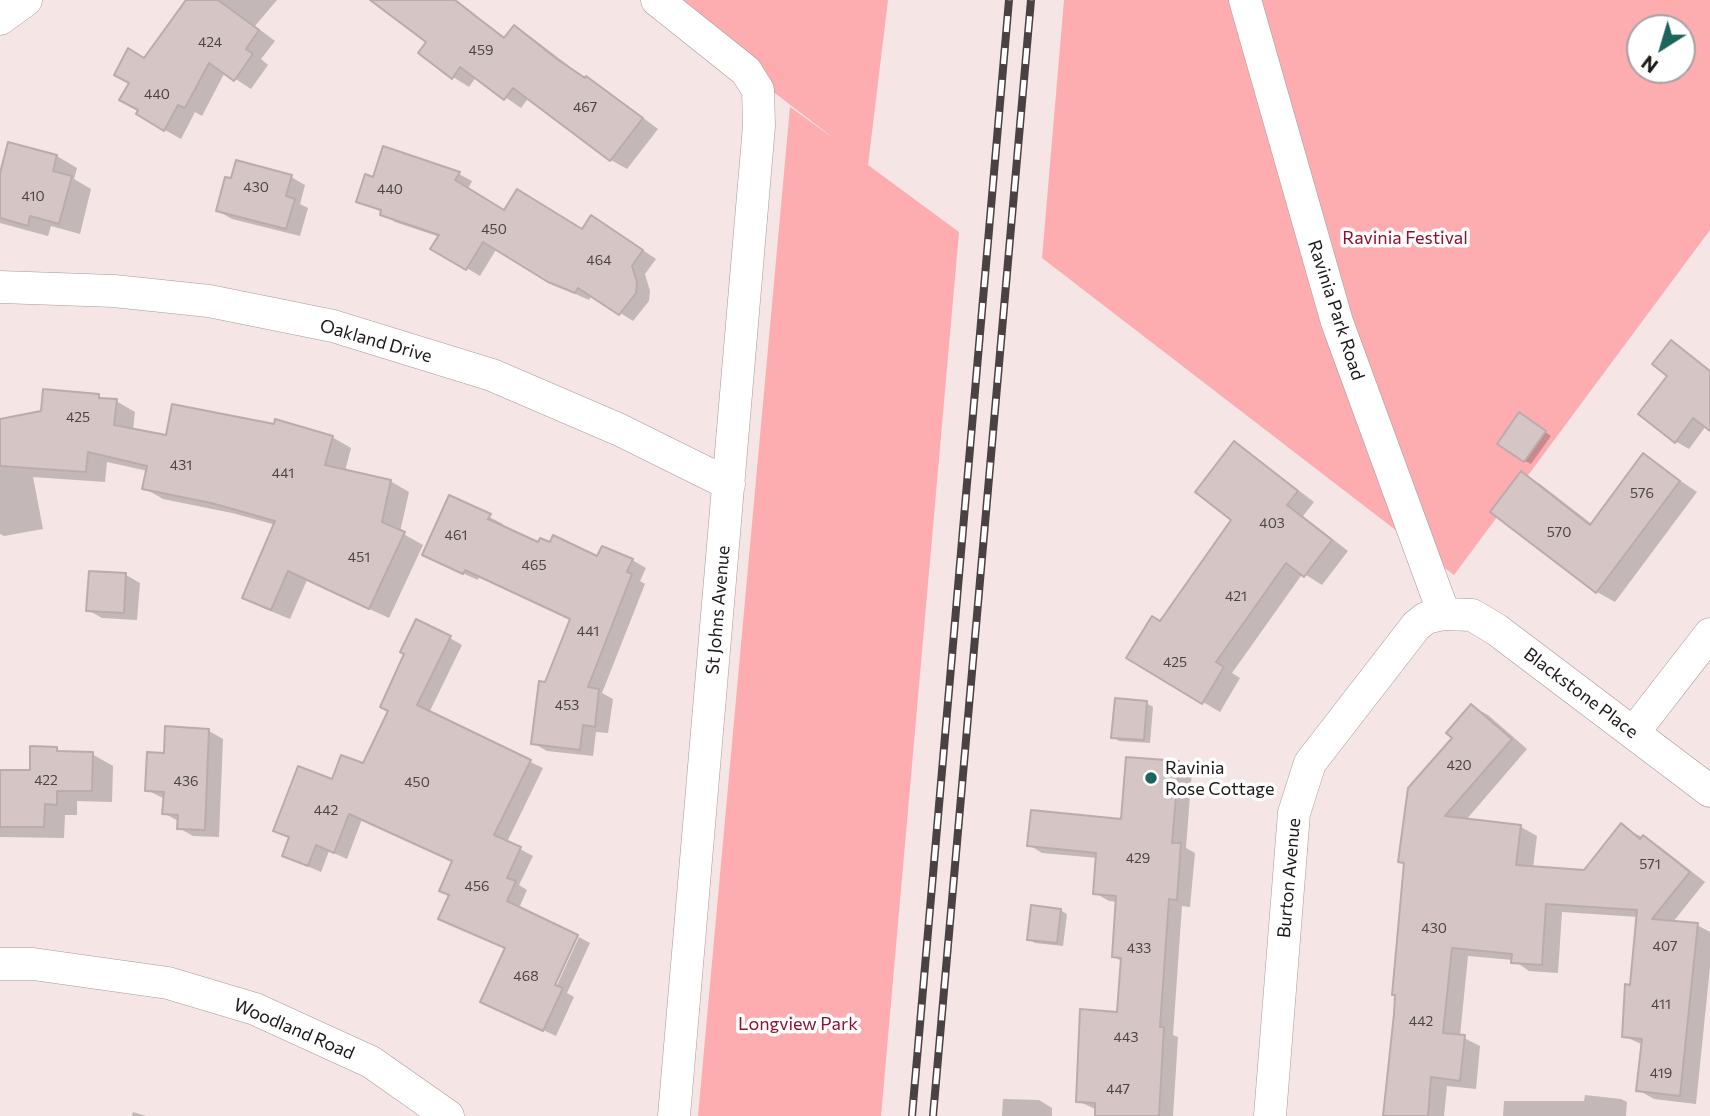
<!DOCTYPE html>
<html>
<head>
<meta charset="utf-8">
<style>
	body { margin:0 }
	#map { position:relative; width:1710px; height:1116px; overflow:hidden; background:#f5e5e5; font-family:Commissioner,sans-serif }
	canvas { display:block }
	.north { position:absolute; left:1626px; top:14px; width:70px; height:70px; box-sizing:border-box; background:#fff; border:2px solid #a5a3a3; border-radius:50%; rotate:217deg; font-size:19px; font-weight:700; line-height:28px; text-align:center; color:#1e1919 }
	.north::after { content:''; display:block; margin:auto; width:24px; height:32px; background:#1c655b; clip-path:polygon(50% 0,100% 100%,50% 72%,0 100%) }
</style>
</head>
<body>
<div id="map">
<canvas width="1710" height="1116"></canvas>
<div class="north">N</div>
</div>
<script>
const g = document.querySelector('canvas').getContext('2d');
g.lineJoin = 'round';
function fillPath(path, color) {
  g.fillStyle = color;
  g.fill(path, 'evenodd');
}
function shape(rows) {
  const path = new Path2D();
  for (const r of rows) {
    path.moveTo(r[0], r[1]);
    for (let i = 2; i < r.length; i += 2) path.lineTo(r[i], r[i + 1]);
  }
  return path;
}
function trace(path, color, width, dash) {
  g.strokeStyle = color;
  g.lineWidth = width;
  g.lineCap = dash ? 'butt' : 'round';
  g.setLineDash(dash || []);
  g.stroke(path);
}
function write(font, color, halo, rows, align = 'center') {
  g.font = font + ' Commissioner,sans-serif';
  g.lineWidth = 7;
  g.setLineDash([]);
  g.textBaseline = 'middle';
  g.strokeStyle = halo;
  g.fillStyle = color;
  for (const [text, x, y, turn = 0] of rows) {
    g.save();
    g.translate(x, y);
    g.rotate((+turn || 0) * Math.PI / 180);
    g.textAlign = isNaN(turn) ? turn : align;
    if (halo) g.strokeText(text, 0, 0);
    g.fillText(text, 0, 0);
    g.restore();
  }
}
fillPath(shape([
	[654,0,888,0,868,165,959,232,881,1116,698,1116,790,107,836,140],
	[1064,0,1710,0,1710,230,1454,575,1042,258],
	[1640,28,1682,28,1682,70,1640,70]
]), '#fdacb0');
fillPath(shape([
	[188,0,277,0,255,26,275,41,261,59,268,65,251,89,225,72,202,116,195,112,181,139,165,130,144,59],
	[373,0,455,1,506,38,515,27,531,37,586,79,603,88,658,129,627,169,611,160,529,97,521,108,476,77,469,87,453,77,428,42],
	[385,148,459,174,472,181,468,189,505,212,583,231,605,225,656,259,645,274,650,291,649,301,633,321,592,295,589,300,564,289,497,248,480,276,433,248,440,237,395,222,382,212,358,201,374,179],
	[57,156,77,168,74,179,91,189,80,234,51,226,48,236,0,223,0,176],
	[291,177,305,185,300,204,308,208,300,236,232,219,218,211],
	[1671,343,1710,370,1710,429,1706,426,1689,449,1675,441,1670,376],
	[99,396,106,400,116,401,135,412,133,430,167,437,332,437,351,448,345,471,390,481,409,492,400,532,423,545,389,618,307,580,290,619,263,608,244,597,276,525,232,513,163,499,144,488,148,471,107,462,105,482,33,477,43,529,4,536,0,534,0,421,43,412],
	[1526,418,1551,436,1531,464,1525,461],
	[1234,444,1251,454,1314,502,1303,516,1348,551,1322,585,1303,573,1232,673,1240,678,1220,712,1203,702,1160,623,1234,520],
	[1644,456,1697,492,1615,602,1597,592,1522,474,1540,484,1593,525],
	[450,497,503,524,502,527,539,544,598,559,632,560,646,568,640,581,645,584,602,693,613,699,608,733,596,732,593,756,547,751,533,743,546,684,572,619,479,577,478,580,437,562],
	[126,575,140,583,137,620,102,618,88,610],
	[450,638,462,645,429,713,543,768,507,842,533,856,519,885,527,890,519,908,550,992,553,994,579,937,590,943,567,993,574,997,556,1036,495,1008,506,948,451,896,453,861,362,819,347,859,329,851,321,872,284,856,290,838,275,830,333,781,364,765],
	[1146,703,1153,707,1150,743,1119,741,1113,737],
	[1471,706,1488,715,1527,749,1466,820,1521,827,1537,836,1533,868,1585,872,1621,826,1659,846,1705,882,1673,922,1697,925,1710,932,1710,967,1696,1104,1654,1099,1638,1090,1643,1045,1624,1036,1632,987,1638,917,1562,912,1558,973,1529,971,1513,960,1468,956,1460,1036,1480,1046,1476,1089,1447,1086,1444,1116,1384,1116,1396,1014,1405,864,1400,861,1454,737],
	[209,731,223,739,219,837,193,836,179,828,178,821,164,813,165,799,147,790,165,755],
	[56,749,64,753,92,754,113,766,112,802,77,801,77,815,65,815,64,838,0,837,0,771,31,772],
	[1178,762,1192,770,1186,848,1195,853,1190,907,1182,906,1173,1035,1178,1037,1173,1116,1095,1116,1095,1109,1078,1101,1119,1014,1123,962,1114,957,1118,902,1109,901,1095,893,1098,858,1042,853,1029,845,1123,821],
	[1060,910,1067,914,1063,946,1035,943,1029,939],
	[1585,1095,1621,1099,1627,1102,1626,1116,1503,1116,1504,1101,1584,1101],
	[1003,1099,1039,1100,1052,1108,1052,1116,1002,1116],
	[133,1112,146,1116,132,1116]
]), '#0003');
const building = shape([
	[186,0,218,0,259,30,246,49,253,54,234,81,209,63,185,108,178,105,164,131,136,114,138,110,119,100,129,83,114,75,128,48,144,58,186,0],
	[370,0,455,0,504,38,514,25,557,59,585,78,586,76,643,118,610,161,513,88,504,100,460,67,452,79,418,53,426,42,370,0],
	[8,142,57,155,53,171,72,176,59,224,30,216,28,226,0,218,0,173,8,142],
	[383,146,460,172,455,180,504,210,517,189,582,229,591,215,643,250,632,266,637,282,636,293,619,315,578,288,575,293,548,282,483,242,466,270,430,249,439,235,380,215,381,210,356,202,365,174,373,177,383,146],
	[236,160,292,175,286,196,295,199,286,229,216,211,225,177,231,178,236,160],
	[1671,340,1710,371,1710,431,1693,418,1675,443,1638,414,1667,376,1652,364,1671,340],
	[43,389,99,394,99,398,117,399,114,425,166,435,172,404,274,424,275,419,333,436,325,465,391,480,382,522,405,532,369,609,288,571,271,610,242,598,275,521,211,503,142,489,147,466,88,452,86,472,0,466,0,419,41,411,43,389],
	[1519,412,1546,431,1524,462,1497,444,1519,412],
	[1234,441,1298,491,1287,505,1332,540,1304,577,1286,563,1216,662,1224,667,1202,704,1126,658,1152,616,1160,621,1231,520,1195,492,1234,441],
	[1643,453,1680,481,1596,593,1490,512,1521,471,1590,525,1643,453],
	[449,495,491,514,488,519,538,542,540,538,550,542,553,535,597,556,602,546,633,559,627,572,632,574,588,687,599,689,595,727,583,725,580,750,531,744,539,681,545,682,570,619,465,570,463,574,422,555,449,495],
	[89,571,126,573,124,613,86,611,89,571],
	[416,619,451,636,417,705,531,760,494,835,521,847,507,878,516,881,507,901,578,935,555,985,563,988,543,1031,480,1002,505,948,438,919,449,895,439,891,452,861,349,814,334,853,316,845,308,866,282,856,289,837,273,831,298,766,332,779,341,755,363,763,388,711,380,707,404,654,400,652,416,619],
	[1115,698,1147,701,1144,740,1111,738,1115,698],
	[1471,704,1512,739,1445,816,1521,825,1516,865,1584,870,1621,823,1640,839,1643,835,1690,872,1652,919,1698,923,1680,1096,1636,1091,1642,1039,1622,1037,1625,984,1630,985,1637,910,1546,904,1542,965,1511,963,1512,954,1452,948,1443,1033,1465,1035,1460,1081,1431,1077,1428,1116,1383,1116,1394,1014,1395,995,1392,995,1404,863,1398,862,1408,788,1452,738,1446,733,1471,704],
	[165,726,209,729,205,830,177,829,178,815,162,814,164,792,145,791,147,752,164,753,165,726],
	[30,746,57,747,57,751,93,752,92,791,57,791,57,805,45,804,44,827,0,827,0,770,30,770,30,746],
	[1126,757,1179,761,1172,843,1181,843,1177,900,1169,899,1160,1027,1164,1027,1159,1116,1095,1116,1095,1103,1076,1102,1080,1009,1117,1012,1121,958,1112,957,1116,896,1093,894,1096,853,1027,846,1031,810,1121,819,1126,757],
	[1031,905,1061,909,1057,943,1027,940,1031,905]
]);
fillPath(building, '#d5c5c5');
trace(building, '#bbabac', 2);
const minor = shape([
	[657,0,746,71,758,90,759,126,674,1116],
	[1245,0,1337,322,1444,614],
	[0,19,26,0],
	[0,287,114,291,209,301,333,326,492,375,620,430,729,484],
	[1634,732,1710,634],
	[0,964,33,964,168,983,255,1009,371,1062,448,1116],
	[1270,1116,1294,813,1310,763,1416,626,1426,618,1444,614,1472,615,1479,619,1497,630,1710,791]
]);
trace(minor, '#a89999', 33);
trace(minor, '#fff', 32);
const rail = shape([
	[912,1116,1009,0],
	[933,1116,1031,0]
]);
trace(rail, '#4a4242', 8);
trace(rail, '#fff', 5, [16]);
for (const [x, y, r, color] of [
	[1151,778,7,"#1c655b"]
]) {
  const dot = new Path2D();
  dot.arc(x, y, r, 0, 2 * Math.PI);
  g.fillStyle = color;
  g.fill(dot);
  trace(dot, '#fff', 2.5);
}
write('14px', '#4c4444', null, [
	["424",210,42],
	["459",481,50],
	["440",157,94],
	["467",585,107],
	["430",256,187],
	["440",390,189],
	["410",33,196],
	["450",494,229],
	["464",599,260],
	["425",78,417],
	["431",181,465],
	["441",283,473],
	["576",1642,493],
	["403",1272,523],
	["570",1559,532],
	["461",456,535],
	["451",359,557],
	["465",534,565],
	["421",1236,596],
	["441",588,631],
	["425",1175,662],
	["453",567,705],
	["420",1459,765],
	["422",46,780],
	["436",186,781],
	["450",417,782],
	["442",326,810],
	["429",1138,858],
	["571",1650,864],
	["456",477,886],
	["430",1434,928],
	["407",1665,946],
	["433",1139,948],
	["468",526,976],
	["411",1661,1004],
	["442",1421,1021],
	["443",1126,1037],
	["419",1661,1073],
	["447",1118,1089]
]);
write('18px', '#900f2d', '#fff', [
	["Ravinia Festival",1405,238],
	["Longview Park",798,1024]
]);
write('18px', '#1e1919', '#fff', [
	["Ravinia Park Road",1336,310,72],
	["Oakland Drive",376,341,16],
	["St Johns Avenue",718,610,-85],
	["Blackstone Place",1581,693,37],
	["Burton Avenue",1289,878,-85],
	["Woodland Road",294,1029,23]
]);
write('18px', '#1e1919', '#fff', [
	["Ravinia",1165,768],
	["Rose Cottage",1165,789]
], 'left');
</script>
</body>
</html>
